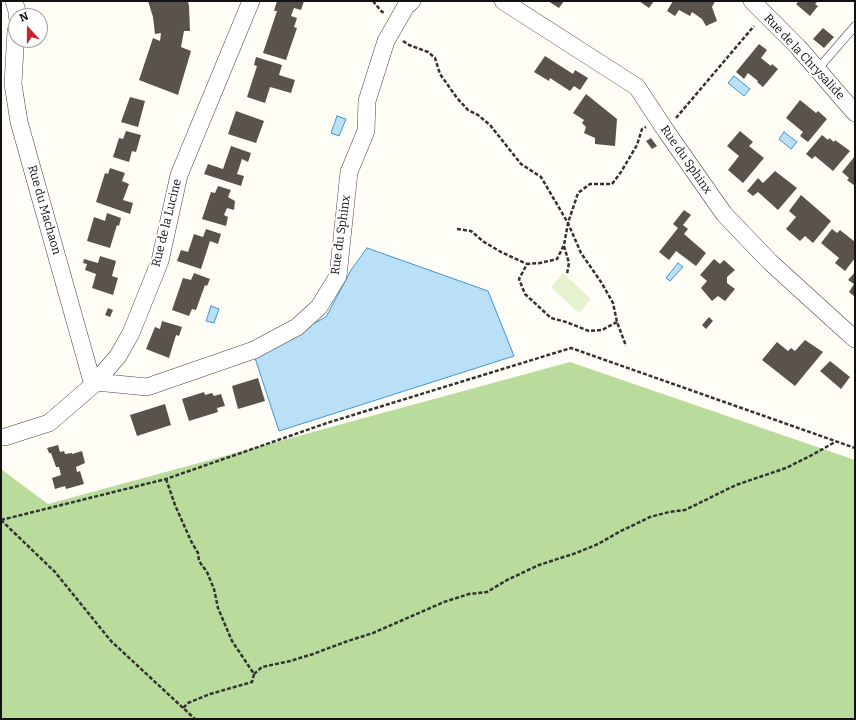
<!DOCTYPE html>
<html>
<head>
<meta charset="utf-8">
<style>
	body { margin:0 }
	#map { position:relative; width:856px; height:720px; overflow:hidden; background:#fffdf5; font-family:Bitter,serif }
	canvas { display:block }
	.frame { position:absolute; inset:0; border:2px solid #111; pointer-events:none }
	.north { position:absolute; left:8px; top:8px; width:40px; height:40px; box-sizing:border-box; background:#fff; border:1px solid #a0a0a0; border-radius:50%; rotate:339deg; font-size:11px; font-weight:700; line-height:16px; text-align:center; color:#111 }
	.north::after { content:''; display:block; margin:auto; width:14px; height:18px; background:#c4262e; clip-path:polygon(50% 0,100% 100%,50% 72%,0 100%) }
</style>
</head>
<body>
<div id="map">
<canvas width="856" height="720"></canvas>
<div class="frame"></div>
<div class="north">N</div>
</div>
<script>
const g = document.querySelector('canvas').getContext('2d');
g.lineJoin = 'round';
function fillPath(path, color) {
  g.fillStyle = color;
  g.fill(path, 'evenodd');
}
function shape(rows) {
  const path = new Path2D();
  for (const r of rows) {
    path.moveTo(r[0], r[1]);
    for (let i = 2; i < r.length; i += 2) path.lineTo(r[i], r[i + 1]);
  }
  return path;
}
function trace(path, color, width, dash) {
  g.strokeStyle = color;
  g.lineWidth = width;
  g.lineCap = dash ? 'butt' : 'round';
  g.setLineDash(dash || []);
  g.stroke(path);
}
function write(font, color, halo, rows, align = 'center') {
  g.font = font + ' Bitter,serif';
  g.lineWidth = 4;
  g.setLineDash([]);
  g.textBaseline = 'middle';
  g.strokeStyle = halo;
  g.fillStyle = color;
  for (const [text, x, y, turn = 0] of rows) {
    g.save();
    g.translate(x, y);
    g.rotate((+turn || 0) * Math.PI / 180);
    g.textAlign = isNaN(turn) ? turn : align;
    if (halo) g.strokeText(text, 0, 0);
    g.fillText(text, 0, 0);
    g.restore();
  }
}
fillPath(shape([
	[570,362,855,460,855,719,1,719,1,469,48,504]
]), '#b9dc9c');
fillPath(shape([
	[563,273,591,299,579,313,551,287]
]), '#e6f2cf');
const water = shape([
	[734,76,750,89,744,96,728,83,734,76],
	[337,116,346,119,339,136,331,133,337,116],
	[784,132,797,142,791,149,779,139,784,132],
	[367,248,488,291,514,356,279,431,254,355,326,317,351,270,367,248],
	[678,263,683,267,670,281,666,278,678,263],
	[211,306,219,309,214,323,206,321,211,306]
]);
fillPath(water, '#b9e0f7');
trace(water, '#3f96cf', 1);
fillPath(shape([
	[148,1,188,1,189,6,190,31,184,31,181,47,191,51,178,95,139,80,153,38,160,41,161,33,155,34,153,17],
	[277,1,304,1,301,10,294,8,291,16,297,18,294,27,297,28,286,60,263,53,277,11,274,11],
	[548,1,564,1,559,8],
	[639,1,654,1,649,8],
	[673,1,683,1,684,2,685,1,715,1,712,7,717,21,706,26,702,19,692,12,690,16,679,10,675,16,667,11],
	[799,1,818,1,815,4,818,6,810,16,796,4],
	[823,28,834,37,824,48,813,39],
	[759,44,767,50,761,58,771,66,772,64,778,69,763,87,757,82,758,81,748,73,744,79,736,72],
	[545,56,573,74,575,70,588,78,580,90,574,86,570,91,550,78,549,81,534,72],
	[256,57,282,65,279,75,295,80,291,93,270,87,265,103,247,97,257,66,254,65],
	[586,94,617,119,615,146,595,144,595,138,584,133,586,127,582,123,584,120,573,113],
	[130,97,145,101,138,127,121,122],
	[800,100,816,113,818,111,827,119,808,142,800,136,803,132,786,118],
	[236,111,264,121,256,143,228,134],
	[126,131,141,135,136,152,132,151,129,162,113,157,119,138,123,139],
	[740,131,753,142,749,146,764,158,743,183,728,170,739,156,727,146],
	[822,135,828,140,829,138,834,142,835,140,850,151,833,171,815,156,812,159,806,154],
	[651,138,657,146,652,149,646,141],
	[231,146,251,153,248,162,242,159,237,174,244,176,241,186,204,174,208,164,223,169],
	[855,156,855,186,847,180,849,178,842,172],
	[110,168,125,173,122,181,129,184,123,200,133,203,130,214,96,202,105,173,108,174],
	[775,171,797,188,778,210,758,192,753,196,747,191,758,178,763,183],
	[218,186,231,190,228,197,235,201,234,210,227,208,224,215,228,217,226,226,202,219,211,192,215,193],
	[801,195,831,221,813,243,805,236,800,241,786,229,796,217,789,211],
	[684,210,691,215,683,225,688,229,684,234,706,253,696,266,676,251,669,260,659,252,678,228,673,224],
	[107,213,121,218,119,226,117,225,110,248,87,241,94,217,105,221],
	[206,229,221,234,218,244,210,241,201,269,177,261,181,250,188,252,194,234,203,237],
	[832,229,837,233,840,230,855,242,855,258,845,271,835,263,839,258,821,243],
	[100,256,116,261,112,276,118,278,113,295,92,288,96,274,85,270,87,264,83,263,84,259,98,263],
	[714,259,720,264,724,260,735,270,727,277,727,283,735,289,725,301,718,296,712,301,701,288,707,281,700,275],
	[855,272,855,297,849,292,854,284,848,280],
	[194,273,210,279,207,286,205,285,196,310,192,309,189,316,172,310,183,278,191,280],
	[108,308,113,310,110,317,105,315],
	[709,317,713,321,706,329,702,325],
	[162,321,182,327,179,336,176,335,169,358,146,349,155,327,160,329],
	[805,340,823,352,795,386,762,360,777,342,788,351,791,348,795,351],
	[830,361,850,377,841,389,820,371],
	[258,378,265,401,238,409,232,386],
	[204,392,205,395,212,393,214,396,221,394,225,406,217,408,218,412,189,421,182,399],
	[165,404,171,425,137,436,130,415],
	[58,445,60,452,64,451,65,454,72,453,72,454,82,451,85,463,76,467,77,472,80,471,84,484,66,489,65,486,55,489,52,478,61,475,59,467,56,467,51,453,49,453,47,448]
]), '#5a524d');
const service = shape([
	[817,70,855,26]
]);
const minor = shape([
	[14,1,17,11,17,16],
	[503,1,637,87,666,131,724,214,770,262,847,332,855,339],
	[752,1,798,47,855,113],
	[16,31,13,84,19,122,93,385],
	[96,382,147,387,254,350,297,327,319,307,338,276,349,172,366,131,367,101,386,41,406,6,412,1],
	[5,437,49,423,93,385,118,356,131,333,160,261,179,175,251,1]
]);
trace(service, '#444', 9);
trace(minor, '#444', 18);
trace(shape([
	[373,1,382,12,385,12],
	[403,41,409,45,428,52,435,58,440,74,457,98,468,110,478,115,490,125,521,164,541,177,568,223,581,253,601,282,613,303,617,322,626,346],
	[676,118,754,26],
	[457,229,471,231,484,242,501,252,527,264],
	[564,246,569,263,567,274],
	[617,322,602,330,589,331,566,322,551,318,525,294,519,279,527,264,540,263,557,259,564,245,568,223,578,193,590,184,612,184,621,172,637,145,642,129,646,127],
	[166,479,175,505,191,541,198,553,199,561,207,572,214,589,218,608,232,641,254,674,252,682,210,694,188,703,183,708],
	[1,520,166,479,327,423,571,348,855,448],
	[1,520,55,572,111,641,195,719],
	[254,674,262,667,290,661,313,654,345,642,373,633,444,602,469,594,487,592,507,580,539,565,576,553,598,544,619,532,650,517,669,512,685,510,736,485,786,468,814,454,835,442]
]), '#333', 2.5, [4, 2]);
trace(service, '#fff', 8);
trace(minor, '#fff', 17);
write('12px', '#111', '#fff', [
	["Rue de la Chrysalide",804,57,47],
	["Rue du Sphinx",686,160,55],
	["Rue du Machaon",44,210,74],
	["Rue de la Lucine",167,223,-76],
	["Rue du Sphinx",341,235,-82]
]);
</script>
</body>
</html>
